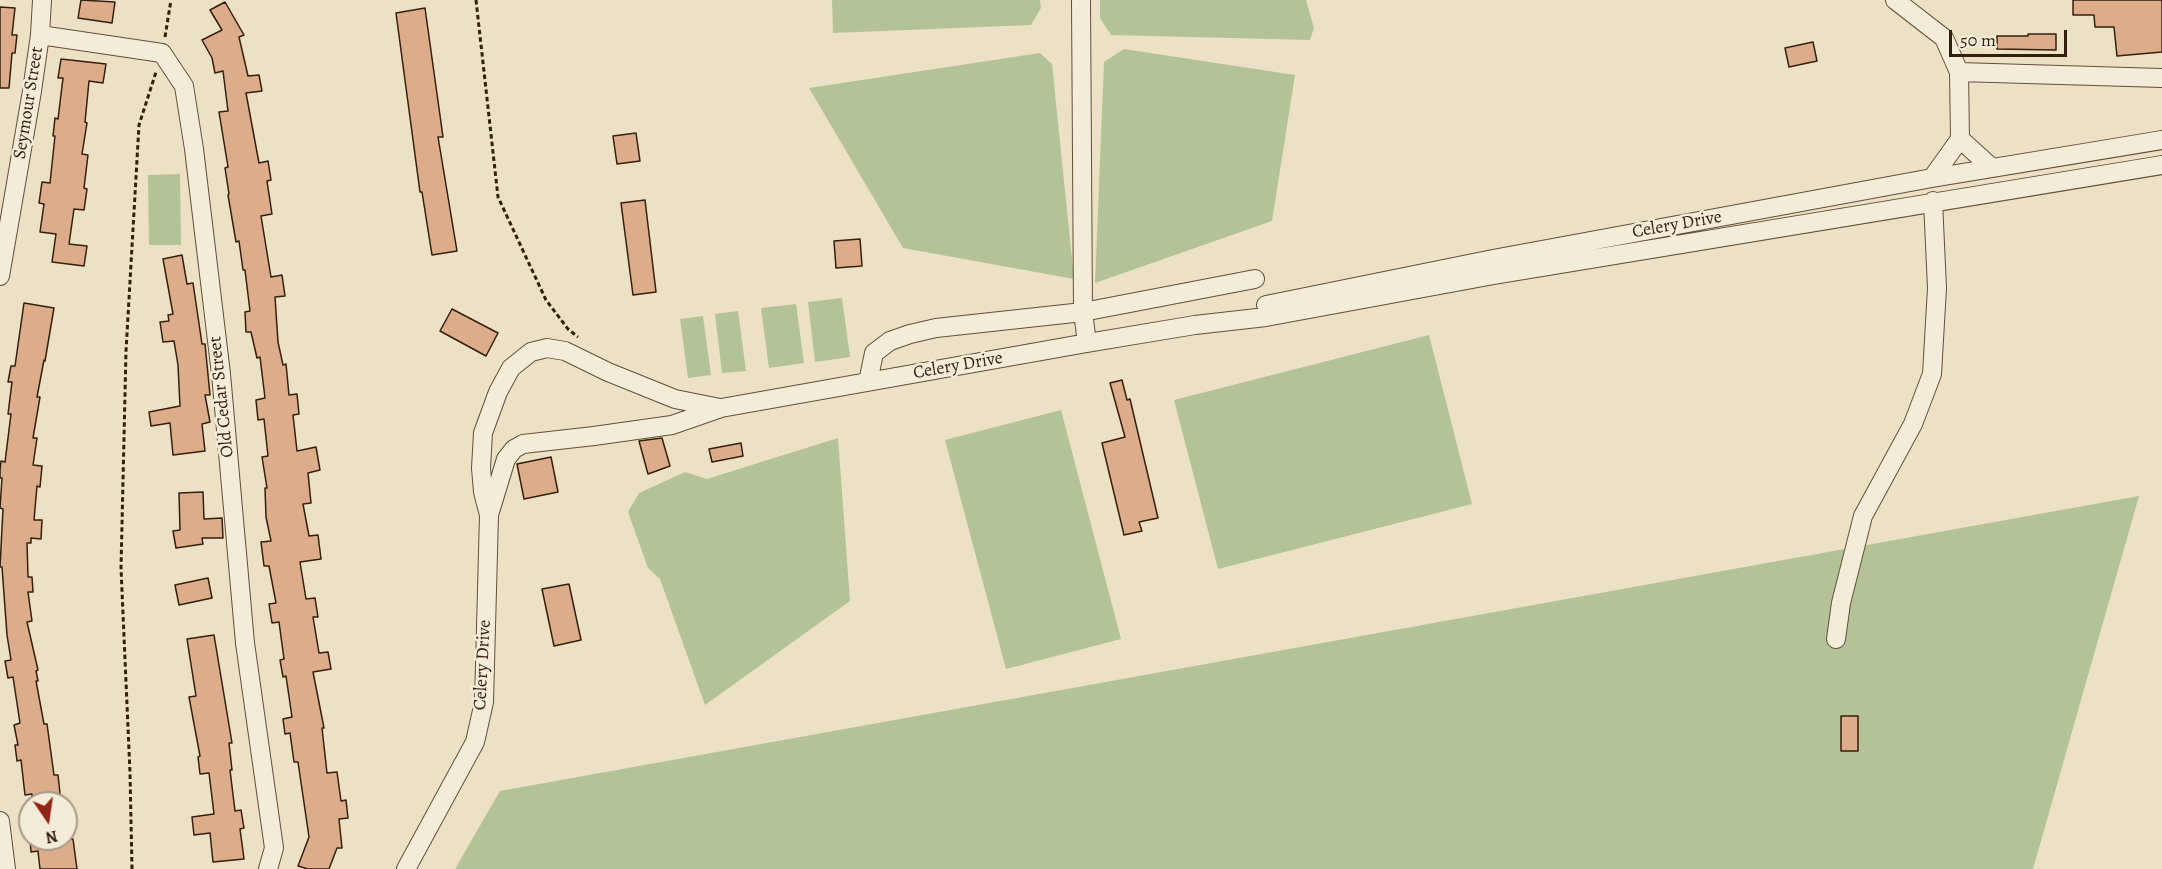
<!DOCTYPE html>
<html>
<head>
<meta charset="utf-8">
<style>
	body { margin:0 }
	#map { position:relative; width:2162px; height:869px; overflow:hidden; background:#ece1c5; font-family:Alegreya,serif }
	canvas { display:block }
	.north { position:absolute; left:18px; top:791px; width:60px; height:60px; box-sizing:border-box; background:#f3ecd9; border:2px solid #a69a87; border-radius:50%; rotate:167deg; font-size:16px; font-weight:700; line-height:24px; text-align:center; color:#331f0c }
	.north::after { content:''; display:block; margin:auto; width:21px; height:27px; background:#8f2418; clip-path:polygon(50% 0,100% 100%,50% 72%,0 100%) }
	.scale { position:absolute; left:1949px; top:30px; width:118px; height:27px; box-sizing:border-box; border:3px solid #331f0c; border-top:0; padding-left:8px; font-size:18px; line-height:21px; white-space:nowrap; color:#331f0c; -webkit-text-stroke:4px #f3ecd9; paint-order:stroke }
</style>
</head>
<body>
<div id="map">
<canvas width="2162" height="869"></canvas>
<div class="north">N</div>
<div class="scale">50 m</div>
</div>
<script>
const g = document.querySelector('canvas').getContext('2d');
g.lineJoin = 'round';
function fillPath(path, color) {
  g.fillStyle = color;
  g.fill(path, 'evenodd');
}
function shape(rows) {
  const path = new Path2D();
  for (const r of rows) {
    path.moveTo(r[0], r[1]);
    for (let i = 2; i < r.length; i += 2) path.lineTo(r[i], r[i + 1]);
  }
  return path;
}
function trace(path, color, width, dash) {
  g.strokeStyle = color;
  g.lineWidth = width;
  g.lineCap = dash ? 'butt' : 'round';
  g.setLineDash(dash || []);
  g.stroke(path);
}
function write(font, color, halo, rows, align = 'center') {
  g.font = font + ' Alegreya,serif';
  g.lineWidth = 5;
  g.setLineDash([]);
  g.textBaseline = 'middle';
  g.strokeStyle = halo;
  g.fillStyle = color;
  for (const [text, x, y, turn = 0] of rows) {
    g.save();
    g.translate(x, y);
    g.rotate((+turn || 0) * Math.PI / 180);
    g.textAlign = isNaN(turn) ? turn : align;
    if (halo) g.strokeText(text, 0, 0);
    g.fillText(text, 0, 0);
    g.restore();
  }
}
fillPath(shape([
	[832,0,1040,0,1041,8,1031,25,833,33],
	[1100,0,1306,0,1314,28,1310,40,1111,35,1100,18],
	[1124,49,1295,75,1272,221,1095,283,1104,62],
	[1040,53,1052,64,1074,279,903,248,809,88],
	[180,174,181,245,149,245,148,175],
	[842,298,850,357,815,362,808,302],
	[796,304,804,363,769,368,761,308],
	[738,311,746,371,722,373,715,314],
	[703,316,711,375,688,378,680,319],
	[1429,335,1472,504,1218,569,1174,400],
	[1061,410,1121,639,1006,669,945,440],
	[838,438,850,601,705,705,660,579,648,568,628,512,639,493,685,472,707,479],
	[2139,496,2033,869,455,869,500,791]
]), '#b4c397');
const building = shape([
	[81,0,115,2,112,23,78,18,81,0],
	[2073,0,2162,0,2162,52,2117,56,2114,27,2095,27,2094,15,2073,15,2073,0],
	[225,2,244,35,239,37,248,76,259,75,262,91,246,93,259,163,268,161,271,180,267,181,272,214,261,216,271,277,282,275,285,296,275,297,278,342,283,365,286,364,289,395,297,394,299,414,293,415,297,451,316,447,320,470,308,473,311,503,303,504,309,536,318,535,321,559,300,562,306,599,315,598,318,617,313,617,319,653,328,652,331,669,313,672,324,728,322,728,327,773,337,772,341,801,346,800,348,818,339,819,342,848,337,848,329,869,308,869,298,866,309,837,298,762,294,762,290,733,285,734,283,719,292,717,286,676,283,677,280,660,284,659,279,622,272,623,269,604,276,603,269,566,264,566,261,542,271,541,266,517,265,488,267,488,262,457,268,456,264,419,258,420,256,400,265,398,260,357,257,358,251,332,246,332,245,312,250,311,245,270,243,270,239,241,236,242,228,195,229,194,225,168,228,167,219,112,228,111,223,71,215,73,212,58,202,40,222,30,210,10,225,2],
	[0,7,15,8,12,35,17,35,15,53,12,53,9,88,0,88,0,7],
	[425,8,443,137,438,137,457,251,432,255,422,192,420,192,396,13,425,8],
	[2028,34,2056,34,2056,50,1997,49,1997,36,2028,36,2028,34],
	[1813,42,1817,61,1789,67,1785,48,1813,42],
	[61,59,106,64,103,83,89,81,85,122,87,123,82,154,88,155,84,188,87,189,84,210,74,209,69,244,87,246,84,266,52,262,56,234,40,232,44,204,39,203,42,182,50,183,55,136,53,136,55,118,58,119,63,78,58,78,61,59],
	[636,133,640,161,617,164,613,136,636,133],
	[645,200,656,292,633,295,621,203,645,200],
	[860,239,862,266,836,268,834,241,860,239],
	[182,255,187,284,193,283,202,344,205,344,210,395,205,395,210,422,202,424,205,451,173,455,170,423,151,426,149,412,180,406,178,365,174,341,163,342,160,322,169,321,168,315,173,314,163,259,182,255],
	[24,303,54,308,45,361,44,360,37,397,40,397,33,438,37,438,33,465,42,466,40,487,37,486,34,520,42,520,41,539,31,538,31,543,27,543,28,577,32,577,33,592,28,592,32,621,27,622,38,670,36,671,38,681,36,681,44,724,47,724,54,775,58,775,61,803,33,803,32,794,25,795,21,760,17,761,15,745,18,745,14,725,20,723,13,677,8,678,5,661,11,660,7,635,2,567,0,567,3,509,0,508,2,478,0,478,0,470,1,461,5,462,11,414,8,414,12,382,8,382,11,366,15,366,24,303],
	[452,309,498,333,486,356,440,331,452,309],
	[1122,380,1127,400,1130,399,1158,518,1139,522,1142,531,1124,535,1102,443,1125,437,1110,383,1122,380],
	[662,438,670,466,648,474,639,441,662,438],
	[741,443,743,456,712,462,709,449,741,443],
	[551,457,558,492,524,499,517,464,551,457],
	[203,492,204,519,222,518,223,538,202,538,203,544,176,548,173,531,180,530,179,493,203,492],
	[208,578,212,598,179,605,175,585,208,578],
	[569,584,581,640,554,646,542,589,569,584],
	[214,635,232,743,229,743,232,770,230,770,235,811,241,810,244,828,240,829,244,859,213,862,210,833,194,835,192,817,214,814,209,773,200,774,198,757,200,756,189,697,196,696,187,639,214,635],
	[1841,716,1858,716,1858,751,1841,751,1841,716],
	[30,839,73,839,77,869,40,869,38,851,31,852,30,839]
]);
fillPath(building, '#ddad8b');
trace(building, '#331f0c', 1.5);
const minor = shape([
	[1081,0,1083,312,1087,343],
	[1895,0,1944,38,1959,72,1960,139,1932,178],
	[40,35,162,53,184,86,194,149,221,374,245,643,274,848,268,869],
	[1959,72,2162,78],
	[1960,139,1992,168],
	[0,276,32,91,40,35,42,0],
	[1266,305,1493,259,1932,178,2162,140],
	[868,382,874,353,890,341,910,334,936,328,1083,312,1255,279],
	[489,515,506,459,514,449,523,444,594,436,672,425,721,408,1087,343,1195,325,1266,317,1494,275,2162,165],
	[1836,639,1841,603,1863,516,1913,424,1932,374,1937,288,1933,201],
	[0,821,6,869],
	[406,869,475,742,484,702,489,515,483,492,481,468,483,433,498,392,511,368,531,352,547,348,565,351,608,372,675,399,720,408]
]);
trace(minor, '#61503a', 20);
trace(shape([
	[476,0,498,197,546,300,568,329,578,337],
	[165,37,171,0],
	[132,869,130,773,121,568,126,351,139,125,156,72]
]), '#331f0c', 3, [4.5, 3]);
trace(minor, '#f3ecd9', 18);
write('18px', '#331f0c', '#f3ecd9', [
	["Seymour Street",29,103,-81],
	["Celery Drive",1677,225,-10],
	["Celery Drive",958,366,-10],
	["Old Cedar Street",222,397,-96],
	["Celery Drive",483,665,-87]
]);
</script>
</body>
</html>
